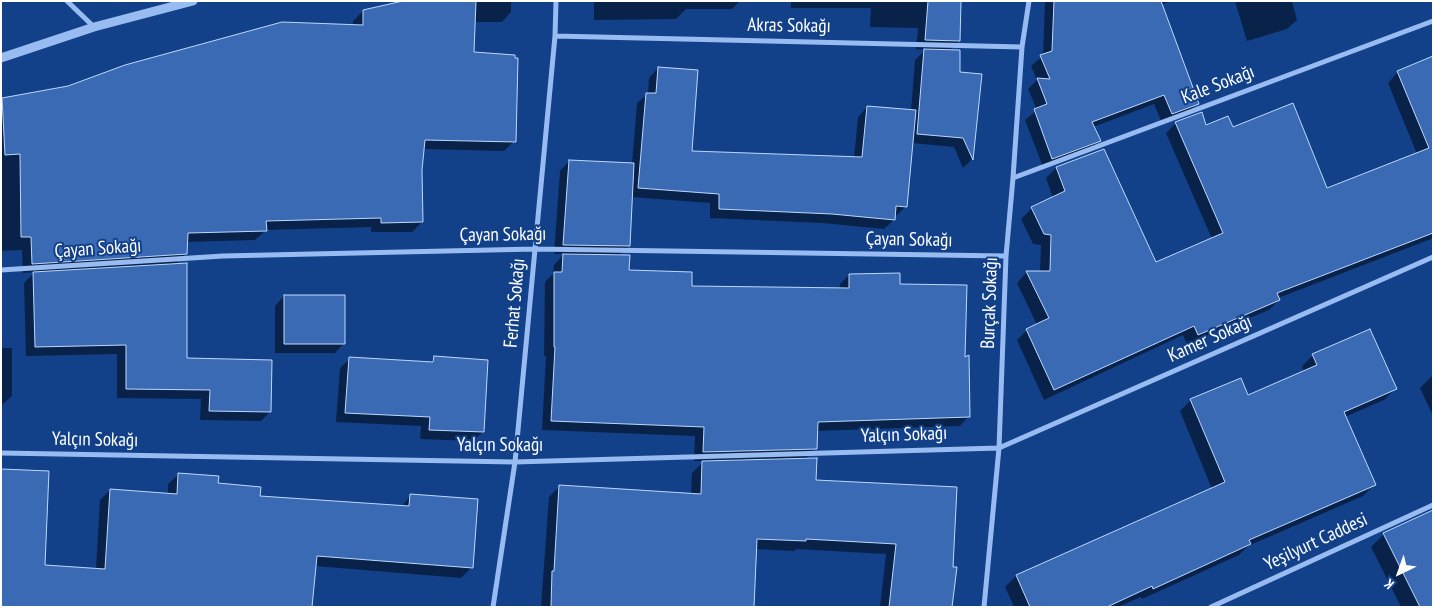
<!DOCTYPE html>
<html>
<head>
<meta charset="utf-8">
<style>
	body { margin:0 }
	#map { position:relative; width:1434px; height:608px; overflow:hidden; background:#12418a; font-family:"PT Sans Narrow",sans-serif }
	canvas { display:block }
	.frame { position:absolute; inset:0; border:2px solid #fff; pointer-events:none }
	.north { position:absolute; left:1374px; top:548px; width:50px; height:50px; -webkit-text-stroke:4px #12418a; paint-order:stroke; rotate:222deg; font-size:14px; font-weight:700; line-height:20px; text-align:center; color:#fff }
	.north::after { content:''; display:block; margin:auto; width:18px; height:22px; background:#fff; clip-path:polygon(50% 0,100% 100%,50% 72%,0 100%) }
</style>
</head>
<body>
<div id="map">
<canvas width="1434" height="608"></canvas>
<div class="frame"></div>
<div class="north">K</div>
</div>
<script>
const g = document.querySelector('canvas').getContext('2d');
g.lineJoin = 'round';
function fillPath(path, color) {
  g.fillStyle = color;
  g.fill(path, 'evenodd');
}
function shape(rows) {
  const path = new Path2D();
  for (const r of rows) {
    path.moveTo(r[0], r[1]);
    for (let i = 2; i < r.length; i += 2) path.lineTo(r[i], r[i + 1]);
  }
  return path;
}
function trace(path, color, width, dash) {
  g.strokeStyle = color;
  g.lineWidth = width;
  g.lineCap = dash ? 'butt' : 'round';
  g.setLineDash(dash || []);
  g.stroke(path);
}
function write(font, color, halo, rows, align = 'center') {
  g.font = font + ' "PT Sans Narrow",sans-serif';
  g.lineWidth = 4;
  g.setLineDash([]);
  g.textBaseline = 'middle';
  g.strokeStyle = halo;
  g.fillStyle = color;
  for (const [text, x, y, turn = 0] of rows) {
    g.save();
    g.translate(x, y);
    g.rotate((+turn || 0) * Math.PI / 180);
    g.textAlign = isNaN(turn) ? turn : align;
    if (halo) g.strokeText(text, 0, 0);
    g.fillText(text, 0, 0);
    g.restore();
  }
}
fillPath(shape([
	[409,1,511,1,511,12,502,22,474,22,473,53,514,141,504,151,423,149,421,170,422,222,412,232,371,232,371,227,266,230,255,240,186,242,186,253,175,265,186,359,270,412,261,421,200,420,201,399,117,398,117,354,26,356,24,283,35,272,23,273,22,250,1,251,1,100,69,87,353,26,353,21,363,11],
	[594,1,740,1,732,9,686,9,676,19,594,20],
	[791,1,960,1,959,41,949,51,958,73,980,75,972,159,963,168,954,147,912,143,906,206,896,216,894,215,894,220,884,229,822,223,710,218,710,203,631,197,629,246,619,256,628,272,691,287,840,289,840,284,849,275,899,285,964,359,969,416,960,426,816,431,816,448,805,459,815,481,955,488,951,607,880,607,886,554,796,549,794,551,755,549,753,607,541,607,549,497,560,486,691,495,692,473,704,461,694,461,695,436,542,430,546,356,544,356,545,282,553,274,554,265,564,254,554,254,560,171,569,161,632,164,637,103,648,94,649,78,658,68,690,152,854,158,858,117,867,107,911,111,915,60,925,50,916,49,918,28,870,27,871,8,791,8],
	[1045,1,1171,1,1161,5,1197,104,1188,113,1162,123,1154,104,1093,127,1099,140,1090,150,1043,167,1025,120,1037,110,1028,89,1037,80,1031,66,1043,56],
	[1235,1,1292,1,1297,20,1287,29,1247,41],
	[1433,58,1433,237,1431,239,1278,298,1279,300,1269,310,1187,344,1183,335,1044,400,1017,340,1027,330,1037,325,1017,283,1027,272,1040,272,1041,245,1033,244,1021,219,1032,208,1053,198,1046,178,1056,168,1104,150,1156,263,1212,239,1166,133,1176,123,1232,129,1326,190,1417,154,1388,83,1398,72],
	[284,296,344,343,335,353,275,353,275,306],
	[1,348,12,348,12,396,2,405],
	[1313,355,1395,389,1384,400,1345,417,1374,485,1363,496,1248,546,1239,555,1142,599,1141,597,1118,607,1014,607,1005,587,1016,576,1212,489,1180,411,1191,400,1247,396,1304,372,1302,366],
	[434,358,483,432,473,441,420,439,421,426,336,422,340,368,350,359,429,363],
	[1433,375,1433,416,1420,388],
	[179,474,259,497,401,507,411,495,471,568,461,578,315,566,311,607,44,566,96,569,100,500,110,490,168,494,168,484],
	[1384,534,1433,607,1401,607,1371,547]
]), '#0007');
const building = shape([
	[403,1,476,1,474,52,515,55,515,58,518,58,516,142,425,140,422,170,423,222,381,223,381,218,266,221,267,231,188,233,187,254,32,264,31,237,21,237,20,154,5,155,2,98,68,86,125,65,282,22,363,25,363,10,403,1],
	[928,1,961,1,960,41,925,40,928,1],
	[1054,1,1161,1,1199,104,1172,114,1164,95,1092,122,1101,141,1052,159,1034,109,1047,104,1037,78,1050,79,1040,55,1052,51,1054,1],
	[924,49,960,50,960,72,982,74,973,160,963,138,917,134,924,49],
	[1433,56,1433,233,1277,293,1280,300,1198,335,1194,326,1054,390,1026,329,1049,318,1026,271,1050,271,1051,235,1044,234,1031,207,1065,191,1056,167,1104,149,1156,262,1223,233,1175,122,1202,112,1206,125,1228,116,1233,127,1293,103,1327,188,1429,148,1397,71,1433,56],
	[658,67,698,70,692,151,862,157,867,106,916,110,907,207,896,206,895,220,832,214,719,209,719,194,638,188,646,93,656,93,658,67],
	[569,160,634,163,630,246,563,245,569,160],
	[563,254,630,255,629,270,692,272,692,286,849,288,849,274,900,273,900,284,967,285,965,357,969,355,970,417,818,422,817,449,703,452,704,427,551,421,555,347,554,347,554,272,562,272,563,254],
	[187,263,187,358,272,360,271,412,209,411,210,390,126,389,126,345,35,347,33,272,187,263],
	[284,295,345,295,345,344,284,344,284,295],
	[1370,329,1397,389,1344,412,1376,485,1249,540,1251,544,1153,589,1152,586,1107,607,1030,607,1016,575,1225,482,1190,399,1241,378,1248,395,1317,365,1312,354,1370,329],
	[434,356,488,360,484,432,429,430,430,417,345,413,349,357,433,362,434,356],
	[817,458,816,480,957,487,953,567,957,567,952,607,889,607,896,544,806,539,806,541,757,539,754,607,551,607,552,571,554,571,559,485,701,494,702,461,817,458],
	[1,469,49,471,45,565,105,569,110,489,177,494,178,473,219,476,218,483,261,487,260,496,409,506,410,494,478,499,473,568,317,556,312,607,1,607,1,469],
	[1433,510,1433,607,1420,607,1383,533,1433,510]
]);
fillPath(building, '#3a6ab4');
trace(building, '#bfd8fc', 1);
trace(shape([
	[67,1,94,27],
	[555,36,1022,47],
	[1013,178,1433,21],
	[1,270,223,256,535,249,1006,256],
	[1,453,515,462,999,448,1433,257],
	[493,607,515,462,555,36,556,1],
	[984,607,999,448,1006,256,1013,178,1022,47,1029,1],
	[1211,607,1433,505]
]), '#98bcf1', 5);
trace(shape([
	[1,58,94,27,193,1]
]), '#98bcf1', 9);
write('19px', '#fff', '#12418a', [
	["Akras Sokağı",789,26,1],
	["Kale Sokağı",1218,85,-21],
	["Çayan Sokağı",503,235,-1],
	["Çayan Sokağı",909,240,1],
	["Çayan Sokağı",98,249,-4],
	["Ferhat Sokağı",515,303,-85],
	["Burçak Sokağı",990,303,-88],
	["Kamer Sokağı",1210,339,-24],
	["Yalçın Sokağı",904,435,-2],
	["Yalçın Sokağı",95,440,1],
	["Yalçın Sokağı",500,446],
	["Yeşilyurt Caddesi",1316,542,-25]
]);
</script>
</body>
</html>
